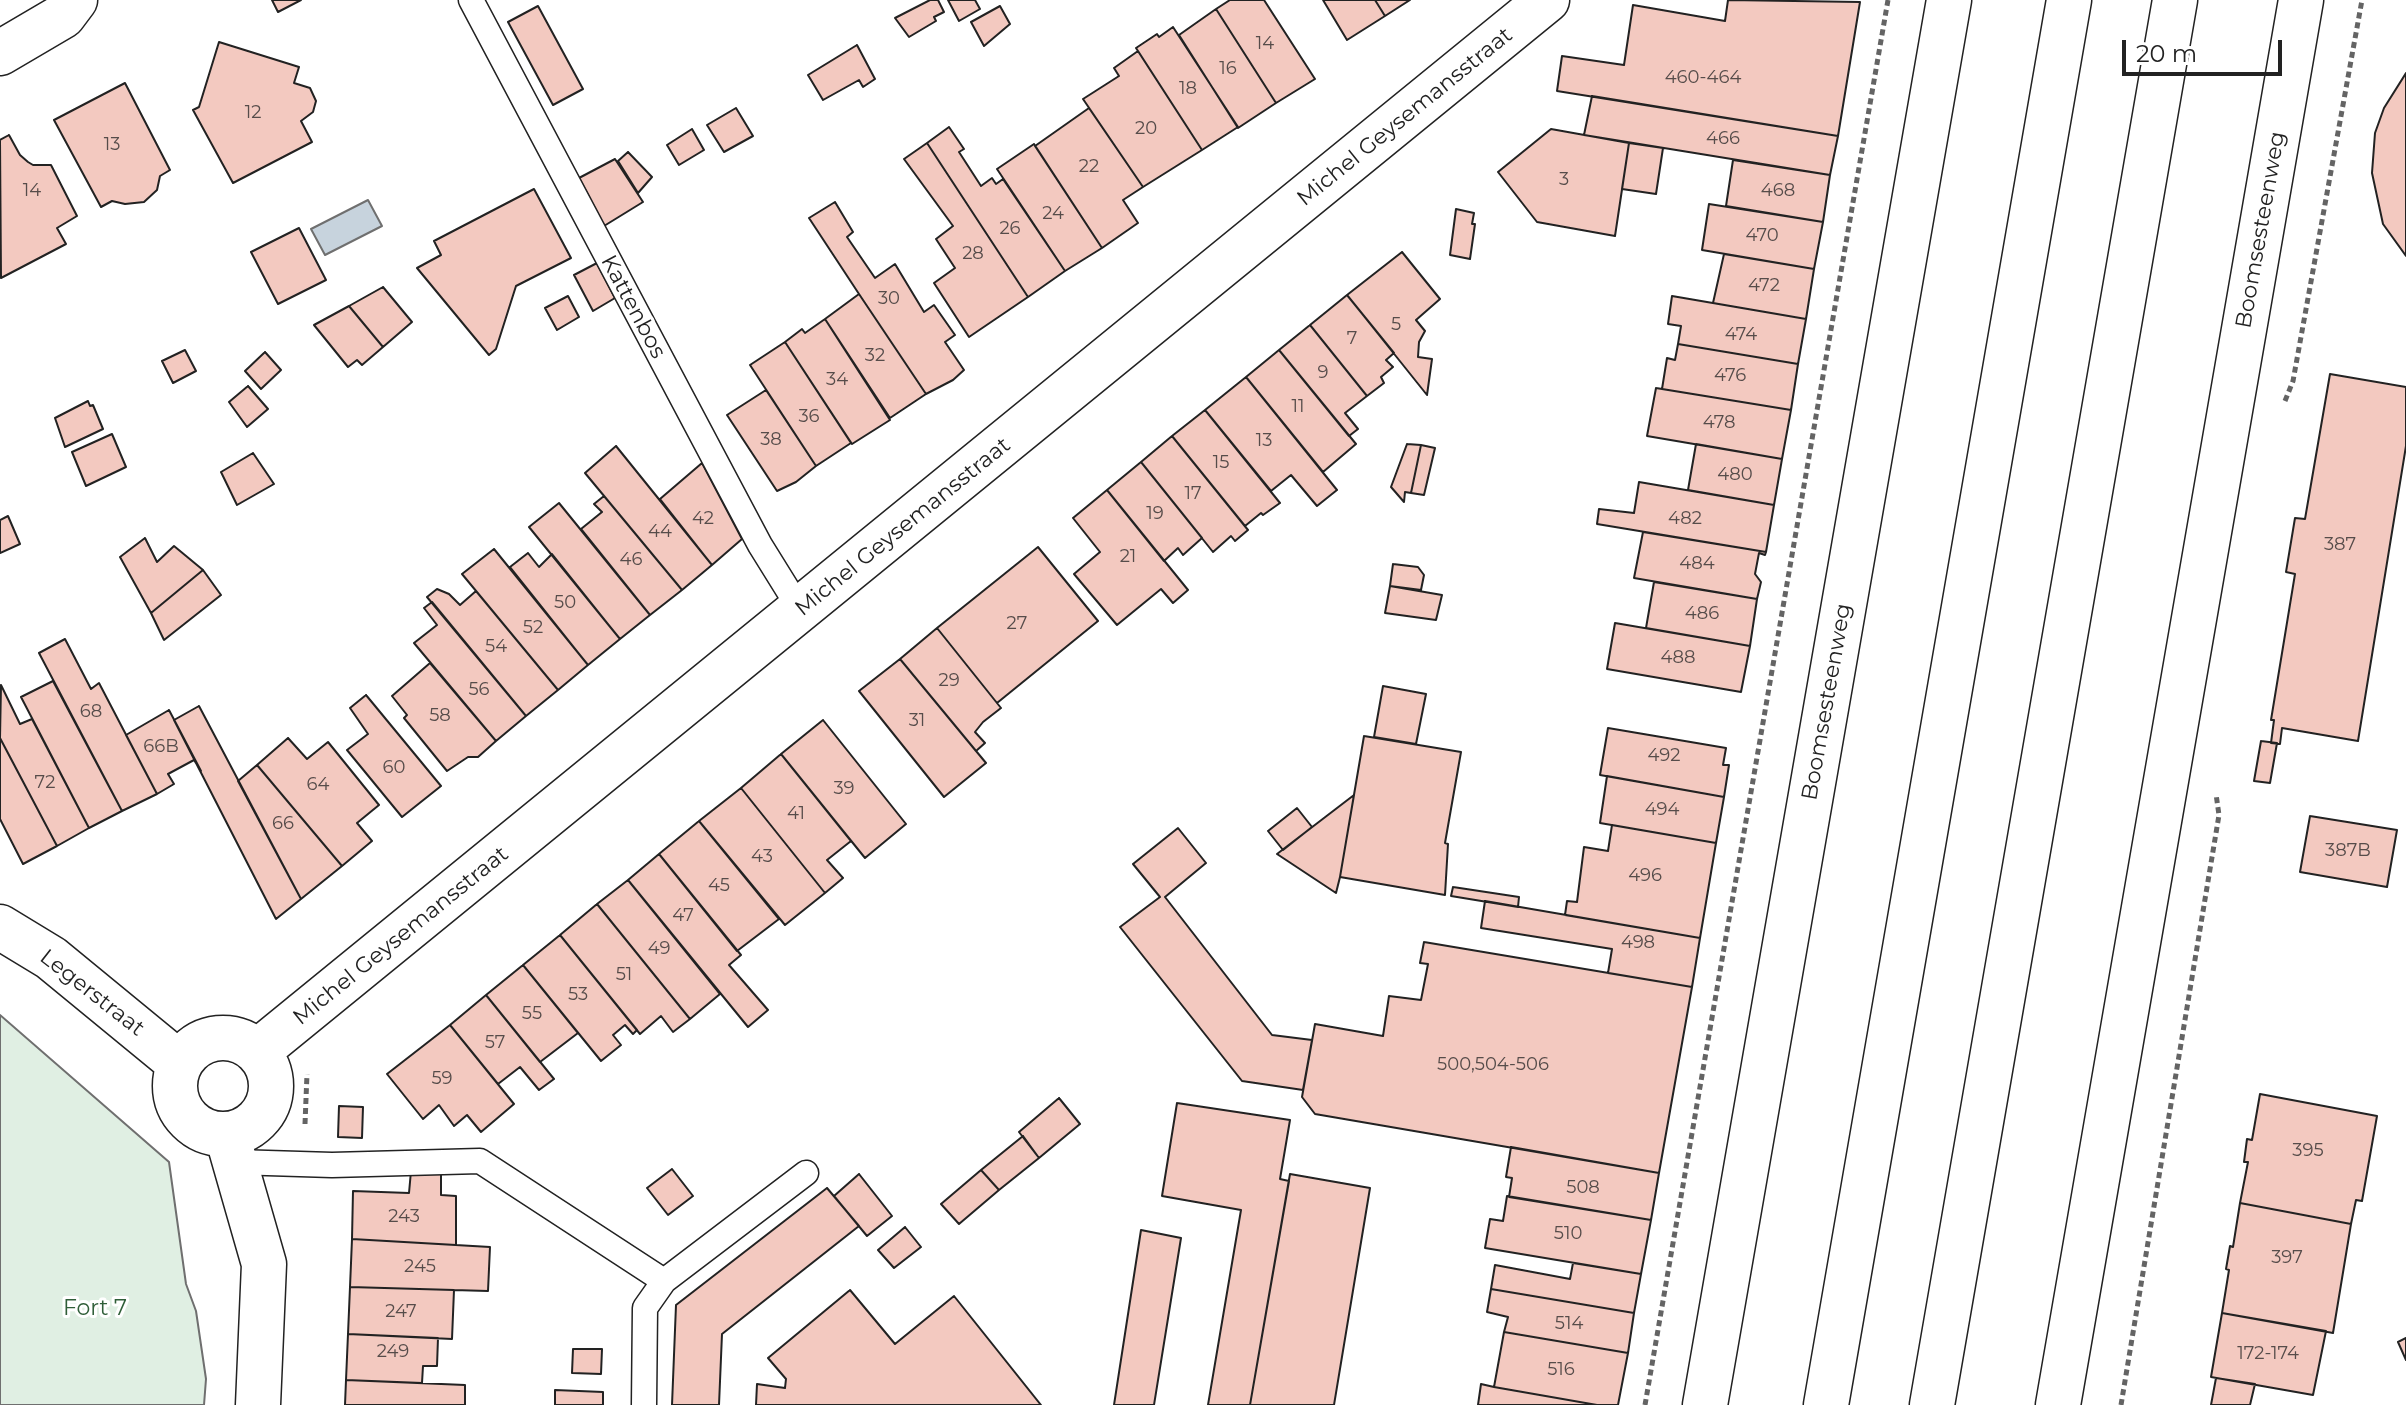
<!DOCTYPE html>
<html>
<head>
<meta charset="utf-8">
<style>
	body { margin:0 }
	#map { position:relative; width:2406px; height:1405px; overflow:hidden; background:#fff; font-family:Montserrat,sans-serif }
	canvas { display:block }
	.scale { position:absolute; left:2122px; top:40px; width:160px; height:36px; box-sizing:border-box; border:4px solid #222; border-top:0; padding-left:10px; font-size:24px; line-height:28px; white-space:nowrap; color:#222; -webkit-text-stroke:6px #fff; paint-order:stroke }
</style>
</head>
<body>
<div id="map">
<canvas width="2406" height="1405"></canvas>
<div class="scale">20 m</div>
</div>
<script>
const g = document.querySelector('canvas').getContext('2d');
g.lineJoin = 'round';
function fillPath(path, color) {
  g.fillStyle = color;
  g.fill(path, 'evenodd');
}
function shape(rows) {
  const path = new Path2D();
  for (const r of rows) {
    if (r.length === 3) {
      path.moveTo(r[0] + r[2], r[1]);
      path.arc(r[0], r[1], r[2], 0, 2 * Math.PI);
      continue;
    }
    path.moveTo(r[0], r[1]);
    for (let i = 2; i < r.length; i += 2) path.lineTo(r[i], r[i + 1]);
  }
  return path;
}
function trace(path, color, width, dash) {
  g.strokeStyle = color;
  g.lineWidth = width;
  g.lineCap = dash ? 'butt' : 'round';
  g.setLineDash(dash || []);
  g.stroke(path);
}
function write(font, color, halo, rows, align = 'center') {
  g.font = font + ' Montserrat,sans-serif';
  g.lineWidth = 6;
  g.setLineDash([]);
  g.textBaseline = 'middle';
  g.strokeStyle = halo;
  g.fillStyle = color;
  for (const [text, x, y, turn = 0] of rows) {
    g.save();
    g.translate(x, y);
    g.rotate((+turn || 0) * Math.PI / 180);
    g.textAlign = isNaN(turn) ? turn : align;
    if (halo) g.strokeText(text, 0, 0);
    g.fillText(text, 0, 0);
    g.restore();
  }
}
const green = shape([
	[0,1015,169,1162,186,1284,196,1311,206,1379,204,1405,0,1405,0,1015]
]);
fillPath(green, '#e0efe3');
trace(green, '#6f6f6f', 2);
const water = shape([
	[368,200,382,226,325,255,311,229,368,200]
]);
fillPath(water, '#c7d3dd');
trace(water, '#6f6f6f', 2);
const building = shape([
	[272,0,301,0,278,12,272,0],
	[930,0,938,0,944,12,934,17,936,21,909,37,895,18,930,0],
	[948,0,975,0,980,9,959,21,948,0],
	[1230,0,1264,0,1315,79,1276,103,1216,9,1230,0],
	[1323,0,1375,0,1385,16,1347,40,1323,0],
	[1375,0,1410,0,1385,16,1375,0],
	[1728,0,1860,2,1838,136,1557,91,1562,56,1624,65,1633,5,1725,21,1728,0],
	[538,6,583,89,553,105,508,22,538,6],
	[1000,6,1010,24,984,46,971,22,1000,6],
	[1216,9,1276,103,1238,128,1179,35,1216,9],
	[1173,27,1238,127,1202,150,1136,48,1157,34,1159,37,1173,27],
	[219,42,299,67,294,83,310,88,316,101,313,112,301,121,312,142,233,183,193,110,199,107,219,42],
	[857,45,875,79,863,87,859,80,823,100,808,75,857,45],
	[1138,51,1202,150,1143,187,1083,99,1119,76,1114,68,1138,51],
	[2406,73,2406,256,2383,224,2372,173,2375,133,2384,108,2406,73],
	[125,83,170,170,160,176,157,190,144,202,125,204,112,201,101,207,54,120,125,83],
	[1592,96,1838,136,1830,175,1584,135,1592,96],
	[736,108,753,136,724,152,707,125,736,108],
	[1089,108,1143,187,1123,200,1138,223,1102,248,1035,146,1089,108],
	[949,127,964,149,959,152,981,186,992,178,996,184,1003,179,1065,271,1028,297,927,143,949,127],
	[692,129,704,150,679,165,667,145,692,129],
	[1551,129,1629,143,1615,236,1537,222,1498,172,1551,129],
	[9,135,20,155,28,162,33,165,51,165,77,216,57,228,66,244,1,278,0,140,9,135],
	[927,143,1028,297,969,337,934,283,955,268,936,239,953,226,904,159,927,143],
	[1629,143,1663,148,1656,194,1622,189,1629,143],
	[1034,144,1102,248,1065,271,997,169,1034,144],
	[628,152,652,177,638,193,618,161,628,152],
	[615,159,643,202,604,226,579,178,615,159],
	[1733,160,1830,175,1823,222,1726,206,1733,160],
	[534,189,571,258,516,286,496,349,489,355,417,268,441,255,434,241,534,189],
	[835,202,853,232,847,237,875,278,895,264,924,312,934,305,955,335,945,342,964,370,953,380,926,394,859,294,809,218,835,202],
	[1709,204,1823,222,1814,269,1702,250,1709,204],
	[1456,209,1474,213,1472,224,1475,224,1470,259,1450,255,1456,209],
	[299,228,326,280,278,304,251,252,299,228],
	[1402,252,1440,299,1416,320,1425,331,1419,342,1418,357,1432,359,1427,395,1347,295,1402,252],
	[1724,254,1814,269,1806,319,1713,303,1724,254],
	[597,263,615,298,593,311,574,275,597,263],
	[383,287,412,322,383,347,349,306,383,287],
	[859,294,926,394,890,418,825,319,859,294],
	[1347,295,1394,353,1386,360,1393,367,1381,377,1384,383,1367,396,1310,325,1347,295],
	[568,296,579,317,557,330,545,308,568,296],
	[1672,296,1806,319,1798,364,1678,344,1681,326,1668,324,1672,296],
	[349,306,383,347,362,365,357,360,348,367,314,325,349,306],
	[825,319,890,420,852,444,785,342,802,329,805,333,825,319],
	[1310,325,1367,396,1345,413,1358,429,1349,436,1279,350,1310,325],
	[785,342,851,443,816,466,750,365,785,342],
	[1678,344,1798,364,1791,410,1662,389,1667,358,1675,360,1678,344],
	[185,350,196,371,173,383,162,361,185,350],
	[1279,350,1356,444,1323,472,1246,377,1279,350],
	[265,352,281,370,261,389,245,371,265,352],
	[2330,374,2406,387,2406,446,2358,741,2282,728,2280,744,2271,743,2274,720,2271,720,2295,574,2286,572,2295,518,2305,519,2330,374],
	[1246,377,1337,490,1317,506,1291,475,1271,491,1205,410,1246,377],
	[248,386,268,409,247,427,229,402,248,386],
	[1656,388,1791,410,1782,459,1647,436,1656,388],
	[766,390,816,466,796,482,777,491,727,415,766,390],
	[88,401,90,406,93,405,103,429,65,447,55,418,88,401],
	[1205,410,1280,503,1263,515,1261,513,1245,526,1172,436,1205,410],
	[112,434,126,467,86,486,72,452,112,434],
	[1172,436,1248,530,1235,541,1231,536,1213,552,1141,462,1172,436],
	[1407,444,1421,445,1411,493,1405,492,1404,502,1391,487,1407,444],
	[1696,444,1782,459,1774,505,1688,490,1696,444],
	[1421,445,1435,448,1424,495,1411,493,1421,445],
	[616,446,712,565,682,590,585,473,616,446],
	[253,453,274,484,237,505,221,472,253,453],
	[1141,462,1202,538,1183,555,1178,548,1164,561,1107,490,1141,462],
	[702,463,742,539,712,565,660,499,702,463],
	[1639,482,1774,505,1766,552,1597,524,1599,509,1634,513,1639,482],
	[1107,490,1188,590,1173,603,1161,589,1117,625,1074,574,1100,552,1073,518,1107,490],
	[604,496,682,590,650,615,581,529,602,512,594,504,604,496],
	[559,503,650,615,620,639,529,527,559,503],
	[8,516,20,544,0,553,0,520,8,516],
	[1643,532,1766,552,1765,555,1759,553,1755,574,1761,582,1757,599,1634,578,1643,532],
	[145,538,157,562,174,546,203,570,151,613,120,557,145,538],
	[1038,547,1098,621,997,703,937,628,1038,547],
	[494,549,588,665,558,690,462,574,494,549],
	[528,553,539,567,552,554,620,639,588,665,510,567,528,553],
	[1393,564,1418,567,1424,575,1421,590,1390,586,1393,564],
	[203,570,221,595,164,640,151,613,203,570],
	[1654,582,1757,599,1750,646,1646,628,1654,582],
	[1390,586,1442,595,1436,620,1385,613,1390,586],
	[437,589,449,594,460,605,476,591,558,690,526,716,427,597,437,589],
	[432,602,526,716,496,741,414,643,437,625,424,608,432,602],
	[1615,623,1750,646,1741,692,1607,669,1615,623],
	[937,628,1001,708,983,722,975,732,985,743,976,751,900,659,937,628],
	[65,639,91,689,99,683,157,794,122,811,39,653,65,639],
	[900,659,986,763,944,797,859,691,900,659],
	[430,663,496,741,478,757,468,757,447,771,404,718,407,715,392,696,430,663],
	[53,681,122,811,89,828,21,697,53,681],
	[1,685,20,724,32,719,89,828,57,846,0,738,1,685],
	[1383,686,1426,694,1416,744,1374,737,1383,686],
	[366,695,441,786,402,817,347,750,368,734,350,708,366,695],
	[199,706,301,899,276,919,174,720,199,706],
	[169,710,201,771,194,760,168,774,174,784,157,794,126,735,169,710],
	[823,720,906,824,865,858,781,754,823,720],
	[1608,728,1726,748,1723,765,1729,765,1724,797,1600,775,1608,728],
	[1364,736,1461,752,1445,843,1448,844,1445,895,1340,877,1364,736],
	[0,738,57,846,23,864,0,819,0,738],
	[288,738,307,759,328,742,379,805,357,823,372,841,342,866,257,765,288,738],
	[2261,741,2277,743,2270,783,2254,781,2261,741],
	[781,754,851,841,827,860,843,878,825,893,741,788,781,754],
	[257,765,342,866,301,899,238,781,257,765],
	[1607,776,1724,797,1716,843,1600,823,1607,776],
	[741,788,825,893,785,925,699,821,741,788],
	[1354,795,1340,877,1336,893,1277,854,1354,795],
	[1297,808,1312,827,1283,850,1268,831,1297,808],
	[2310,816,2397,830,2387,887,2300,872,2310,816],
	[699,821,779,919,737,951,659,854,699,821],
	[1612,825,1716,843,1700,938,1565,915,1567,901,1577,902,1584,847,1608,851,1612,825],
	[1178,828,1206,863,1165,897,1272,1035,1312,1040,1303,1090,1242,1081,1120,927,1160,897,1133,864,1178,828],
	[659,854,741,955,729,965,768,1010,748,1027,628,880,659,854],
	[628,880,720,994,690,1019,597,904,628,880],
	[1453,887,1519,897,1518,907,1451,896,1453,887],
	[1485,901,1700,938,1692,987,1608,973,1612,949,1481,928,1485,901],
	[597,904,690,1019,673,1032,661,1016,640,1034,560,935,597,904],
	[560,935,637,1030,633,1034,625,1025,613,1035,621,1045,601,1061,523,965,560,935],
	[1424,942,1692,987,1659,1173,1315,1114,1302,1097,1315,1024,1383,1036,1389,996,1421,1000,1428,964,1420,963,1424,942],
	[523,965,578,1033,540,1062,486,995,523,965],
	[486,995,554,1079,539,1090,520,1067,498,1084,450,1025,486,995],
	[450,1025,514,1104,481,1132,467,1115,454,1126,439,1105,423,1119,387,1074,450,1025],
	[2260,1094,2377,1116,2362,1201,2356,1200,2351,1224,2240,1203,2248,1162,2244,1162,2247,1139,2252,1140,2260,1094],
	[1059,1098,1080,1124,1039,1158,1019,1132,1059,1098],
	[1177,1103,1290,1120,1280,1179,1289,1181,1250,1405,1208,1405,1241,1210,1162,1196,1177,1103],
	[339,1106,363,1107,362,1138,338,1137,339,1106],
	[1023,1136,1039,1158,999,1190,981,1170,1023,1136],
	[1511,1147,1659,1173,1651,1220,1509,1197,1512,1178,1506,1177,1511,1147],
	[672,1169,693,1196,668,1215,647,1188,672,1169],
	[981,1170,999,1190,959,1224,941,1204,981,1170],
	[411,1171,441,1173,441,1195,456,1196,456,1245,352,1239,353,1191,409,1193,411,1171],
	[859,1174,892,1216,867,1236,834,1196,859,1174],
	[1290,1174,1370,1188,1334,1405,1250,1405,1290,1174],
	[827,1188,859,1226,722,1334,719,1405,672,1405,676,1305,827,1188],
	[1507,1196,1651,1220,1641,1274,1485,1248,1490,1219,1503,1221,1507,1196],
	[2240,1203,2351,1224,2333,1333,2222,1313,2229,1270,2226,1269,2230,1246,2233,1247,2240,1203],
	[905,1227,921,1247,894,1268,878,1250,905,1227],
	[1141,1230,1181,1238,1154,1405,1114,1405,1141,1230],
	[352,1239,490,1247,488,1291,350,1287,352,1239],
	[1573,1263,1641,1274,1634,1313,1491,1289,1495,1265,1570,1279,1573,1263],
	[350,1287,454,1290,452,1339,348,1334,350,1287],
	[1491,1289,1634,1313,1628,1353,1504,1332,1508,1317,1487,1312,1491,1289],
	[850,1290,895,1344,954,1296,1041,1405,756,1405,757,1384,785,1388,786,1379,768,1358,850,1290],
	[2222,1313,2326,1331,2313,1395,2211,1377,2222,1313],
	[1504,1332,1628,1353,1618,1405,1597,1405,1494,1387,1504,1332],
	[348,1334,438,1338,437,1366,423,1366,422,1383,346,1380,348,1334],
	[2406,1338,2406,1360,2398,1342,2406,1338],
	[573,1349,602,1349,601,1374,572,1373,573,1349],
	[2216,1378,2255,1384,2250,1405,2211,1405,2216,1378],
	[346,1380,465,1385,465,1405,345,1405,346,1380],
	[1481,1384,1494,1387,1597,1405,1478,1405,1481,1384],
	[555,1390,603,1392,603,1405,555,1405,555,1390]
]);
fillPath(building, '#f3c9c0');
trace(building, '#222', 2);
const lane = shape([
	[471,0,760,545,801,611],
	[235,1162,332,1165,480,1161,664,1281,806,1173],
	[644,1405,645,1308,664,1281]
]);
const street = shape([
	[0,53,63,16,75,0],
	[0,927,51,958,180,1064],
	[223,1086,48],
	[257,1052,1547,0],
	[227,1135,264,1264,258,1405]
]);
const secondary = shape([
	[1705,1405,1949,0],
	[2058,1405,2301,0]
]);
const highway = shape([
	[1826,1405,2069,0],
	[1932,1405,2175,0]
]);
trace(lane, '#222', 27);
trace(street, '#222', 47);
trace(secondary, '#222', 47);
trace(highway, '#222', 47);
trace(shape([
	[2285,401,2293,381,2362,0],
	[305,1124,307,1074],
	[1645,1405,1888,0],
	[2121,1405,2219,815,2216,794]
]), '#646464', 5, [6, 4]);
trace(lane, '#fff', 24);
trace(street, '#fff', 44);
trace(secondary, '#fff', 44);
trace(highway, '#fff', 44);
write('18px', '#564c4a', null, [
	["14",1265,44],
	["16",1228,69],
	["460-464",1703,78],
	["18",1188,89],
	["12",253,113],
	["20",1146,129],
	["466",1723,139],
	["13",112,145],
	["22",1089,167],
	["3",1564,180],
	["14",32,191],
	["468",1778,191],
	["24",1053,214],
	["26",1010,229],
	["470",1762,236],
	["28",973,254],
	["472",1764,286],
	["30",889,299],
	["5",1396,325],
	["474",1741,335],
	["7",1352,339],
	["32",875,356],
	["9",1323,373],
	["476",1730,376],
	["34",837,380],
	["11",1298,407],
	["36",809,417],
	["478",1719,423],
	["38",771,440],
	["13",1264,441],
	["15",1221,463],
	["480",1735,475],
	["17",1193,494],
	["19",1155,514],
	["42",703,519],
	["482",1685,519],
	["44",660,532],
	["387",2340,545],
	["21",1128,557],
	["46",631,560],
	["484",1697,564],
	["50",565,603],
	["486",1702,614],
	["27",1017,624],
	["52",533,628],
	["54",496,647],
	["488",1678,658],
	["29",949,681],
	["56",479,690],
	["68",91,712],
	["58",440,716],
	["31",917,721],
	["66B",161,747],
	["492",1664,756],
	["60",394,768],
	["72",45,783],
	["64",318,785],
	["39",844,789],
	["494",1662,810],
	["41",796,814],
	["66",283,824],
	["387B",2348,851],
	["43",762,857],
	["496",1645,876],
	["45",719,886],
	["47",683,916],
	["498",1638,943],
	["49",659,949],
	["51",624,975],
	["53",578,995],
	["55",532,1014],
	["57",495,1043],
	["500,504-506",1493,1065],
	["59",442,1079],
	["395",2308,1151],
	["508",1583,1188],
	["243",404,1217],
	["510",1568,1234],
	["397",2287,1258],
	["245",420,1267],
	["247",401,1312],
	["514",1569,1324],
	["249",393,1352],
	["172-174",2268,1354],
	["516",1561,1370]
]);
write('22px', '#222', '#fff', [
	["Michel Geysemansstraat",1405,117,-39],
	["Boomsesteenweg",2261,230,-80],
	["Kattenbos",633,307,62],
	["Michel Geysemansstraat",903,527,-39],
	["Boomsesteenweg",1827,702,-80],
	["Michel Geysemansstraat",401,936,-39],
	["Legerstraat",92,993,38]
]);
write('22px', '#2f5e38', '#fff', [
	["Fort 7",95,1309]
]);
</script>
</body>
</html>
